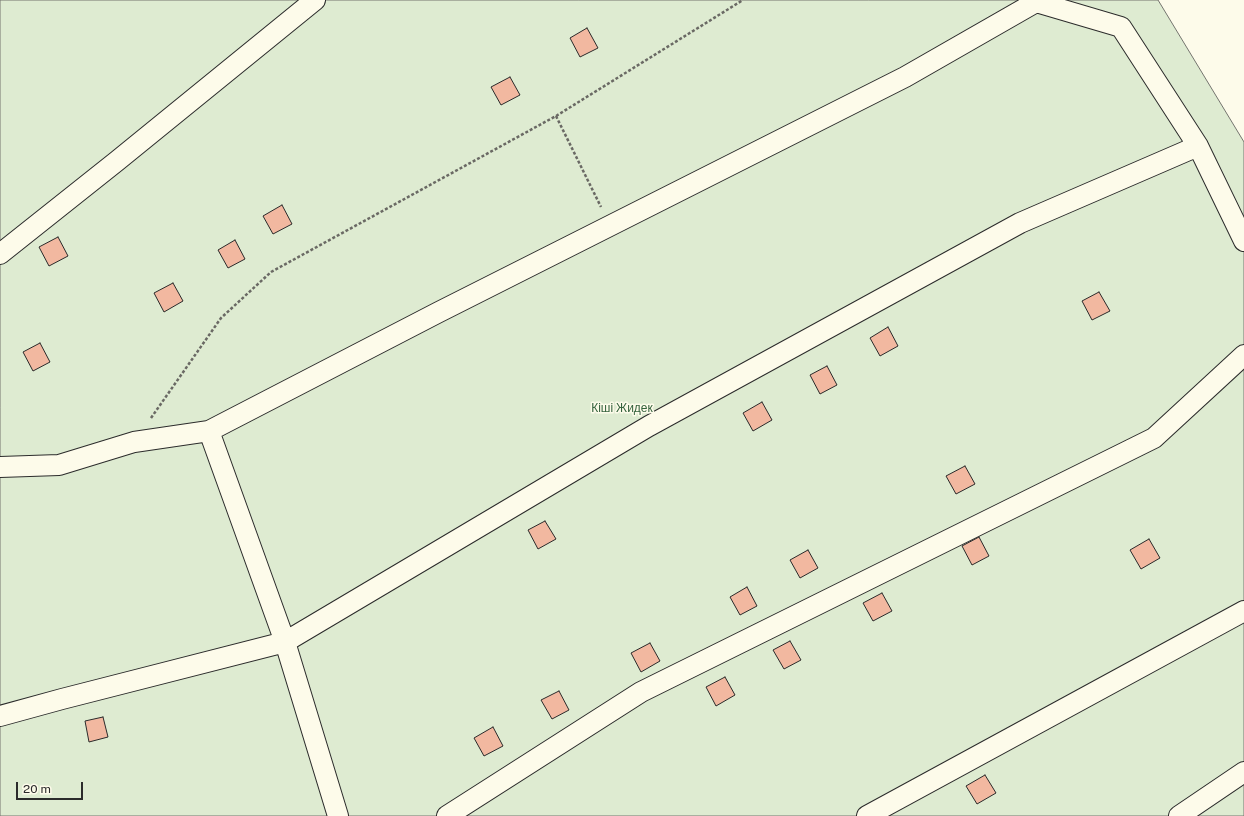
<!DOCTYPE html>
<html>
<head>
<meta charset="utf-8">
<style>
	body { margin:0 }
	#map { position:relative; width:1244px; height:816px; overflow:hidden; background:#fdfbea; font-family:"Public Sans",sans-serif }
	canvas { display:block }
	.scale { position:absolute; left:16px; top:782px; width:67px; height:18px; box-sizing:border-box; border:2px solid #2b2b2b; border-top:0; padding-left:5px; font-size:12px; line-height:14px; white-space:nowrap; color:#2b2b2b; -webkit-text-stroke:3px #fdfbea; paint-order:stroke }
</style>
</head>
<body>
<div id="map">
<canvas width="1244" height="816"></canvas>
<div class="scale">20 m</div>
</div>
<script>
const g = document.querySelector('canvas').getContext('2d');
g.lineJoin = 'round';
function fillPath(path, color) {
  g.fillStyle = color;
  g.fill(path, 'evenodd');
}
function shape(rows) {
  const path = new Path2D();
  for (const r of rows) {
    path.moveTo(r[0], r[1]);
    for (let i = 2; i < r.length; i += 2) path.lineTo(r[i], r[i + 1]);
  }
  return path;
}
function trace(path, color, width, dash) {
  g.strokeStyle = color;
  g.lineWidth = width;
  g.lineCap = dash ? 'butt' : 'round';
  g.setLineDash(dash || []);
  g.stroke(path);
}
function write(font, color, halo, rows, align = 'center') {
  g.font = font + ' "Public Sans",sans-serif';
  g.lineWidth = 3;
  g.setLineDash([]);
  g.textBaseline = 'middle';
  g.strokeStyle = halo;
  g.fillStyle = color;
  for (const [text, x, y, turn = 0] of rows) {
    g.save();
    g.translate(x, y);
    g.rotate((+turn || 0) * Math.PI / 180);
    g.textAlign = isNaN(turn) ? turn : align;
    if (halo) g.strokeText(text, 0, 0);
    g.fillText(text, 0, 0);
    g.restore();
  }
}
const green = shape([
	[0,0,1158,0,1244,142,1244,816,0,816,0,0]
]);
fillPath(green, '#deebd1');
trace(green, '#74746e', 1);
const building = shape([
	[587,28,598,48,580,57,570,38,587,28],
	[510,77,520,95,501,105,491,87,510,77],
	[282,205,292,224,273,234,263,216,282,205],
	[58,237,68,256,49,266,39,247,58,237],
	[235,240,245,259,228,268,218,250,235,240],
	[173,283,183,301,164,312,154,293,173,283],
	[1099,292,1110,311,1092,320,1082,301,1099,292],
	[888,327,898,346,880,356,870,338,888,327],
	[40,343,50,362,33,371,23,352,40,343],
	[827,366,837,385,820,394,810,375,827,366],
	[762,402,772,420,753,431,743,413,762,402],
	[965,466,975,484,956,494,946,476,965,466],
	[545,521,556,539,538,549,528,530,545,521],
	[979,537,989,556,972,565,962,546,979,537],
	[1149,539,1160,558,1141,569,1130,550,1149,539],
	[808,550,818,568,800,578,790,560,808,550],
	[747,587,757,606,740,615,730,597,747,587],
	[882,593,892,611,873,621,863,603,882,593],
	[790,641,801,660,784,669,773,650,790,641],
	[650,643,660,661,641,672,631,653,650,643],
	[725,677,735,695,716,706,706,687,725,677],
	[559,691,569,710,552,719,541,700,559,691],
	[103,717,108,737,89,742,85,721,103,717],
	[493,727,503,746,484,756,474,738,493,727],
	[985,775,996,793,977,804,966,786,985,775]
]);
fillPath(building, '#f2b8a0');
trace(building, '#2b2b2b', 1);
const street = shape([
	[1036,2,1121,27,1198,146,1244,241],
	[0,254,117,161,315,0],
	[209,431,285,642,338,816],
	[0,467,59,465,134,442,209,431,439,312,905,77,1036,2,1034,0],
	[0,716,62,699,285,642,649,426,1020,223,1198,146],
	[447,816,641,692,1154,438,1244,355],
	[867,816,1244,611],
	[1179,816,1244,772]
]);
trace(street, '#2b2b2b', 22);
trace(shape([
	[556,116,601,207],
	[151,418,221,318,271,272,556,116,743,0]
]), '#6a6964', 2.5, [3, 2]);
trace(street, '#fdfbea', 20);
write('12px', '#34623c', '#fdfbea', [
	["Кіші Жидек",622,408]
]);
</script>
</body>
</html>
